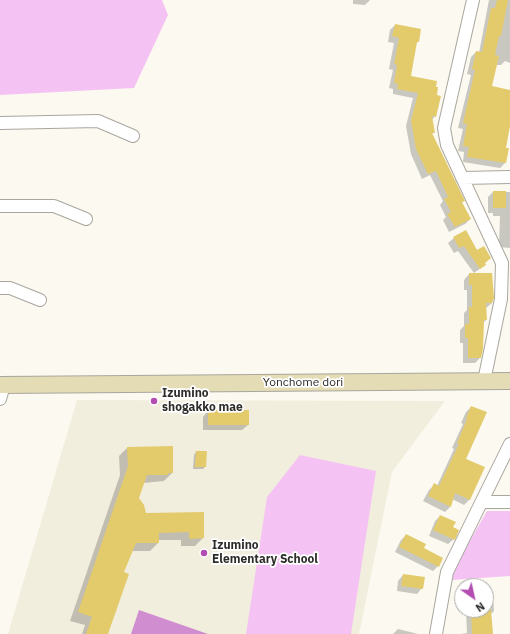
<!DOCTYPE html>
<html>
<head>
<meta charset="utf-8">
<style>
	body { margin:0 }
	#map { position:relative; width:510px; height:634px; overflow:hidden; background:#fbf9f0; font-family:"IBM Plex Sans",sans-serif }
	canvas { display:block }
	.north { position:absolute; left:454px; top:578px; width:40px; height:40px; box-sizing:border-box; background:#fff; border:1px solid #ababa9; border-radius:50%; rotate:146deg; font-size:11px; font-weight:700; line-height:16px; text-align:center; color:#2d2c29 }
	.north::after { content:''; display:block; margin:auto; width:14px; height:18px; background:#b24db2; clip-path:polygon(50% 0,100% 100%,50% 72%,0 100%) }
</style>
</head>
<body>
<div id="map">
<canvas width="510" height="634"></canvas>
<div class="north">N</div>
</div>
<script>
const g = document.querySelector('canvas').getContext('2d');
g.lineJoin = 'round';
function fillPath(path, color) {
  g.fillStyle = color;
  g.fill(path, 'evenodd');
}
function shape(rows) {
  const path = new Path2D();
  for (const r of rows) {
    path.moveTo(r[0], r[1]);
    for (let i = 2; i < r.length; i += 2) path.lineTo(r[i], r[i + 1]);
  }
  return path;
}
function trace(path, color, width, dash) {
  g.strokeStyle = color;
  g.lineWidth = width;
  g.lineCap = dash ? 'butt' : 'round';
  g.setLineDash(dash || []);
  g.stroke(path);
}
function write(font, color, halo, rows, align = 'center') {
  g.font = font + ' "IBM Plex Sans",sans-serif';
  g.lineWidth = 3.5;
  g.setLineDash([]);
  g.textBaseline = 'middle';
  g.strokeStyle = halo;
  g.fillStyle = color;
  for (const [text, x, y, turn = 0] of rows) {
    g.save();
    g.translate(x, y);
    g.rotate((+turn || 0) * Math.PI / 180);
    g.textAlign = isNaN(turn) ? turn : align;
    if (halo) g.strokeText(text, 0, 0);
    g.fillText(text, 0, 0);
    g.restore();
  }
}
fillPath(shape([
	[77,400,445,401,392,472,359,634,8,634]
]), '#f2eede');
fillPath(shape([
	[0,0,162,0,168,15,134,88,0,95],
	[300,455,376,471,351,634,246,634,267,497],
	[487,511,510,511,510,576,452,580,452,572]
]), '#f5c3f3');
fillPath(shape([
	[139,610,208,634,131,634]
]), '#d08dcf');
fillPath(shape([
	[353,0,370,0,365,5,353,4],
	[486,0,510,0,510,63,505,61,501,65,496,65,491,87,510,91,510,126,508,128,505,149,505,163,500,168,463,162,464,152,458,151,463,129,458,128,471,75,467,74,471,57,476,52,479,53,489,0],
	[395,25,418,42,416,43,410,77,435,116,432,120,434,132,431,135,464,201,461,203,470,219,465,224,449,232,443,220,446,217,440,205,443,201,430,175,422,179,411,154,406,126,413,98,393,94,393,89,389,88,393,70,389,69,394,43,388,42,390,30],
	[493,192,510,192,510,248,499,247,500,216,493,216,493,213,488,213,488,197],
	[466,231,485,265,474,273,458,251,454,253,448,243,454,238],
	[469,274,492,303,486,308,486,320,483,323,480,358,475,363,463,363,463,343,460,343,460,330,464,326,464,313,467,310,467,290,464,290,464,280],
	[471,407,465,459,484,468,469,500,464,505,452,499,450,507,445,512,423,501,429,490,434,485,437,486,454,449,452,448,463,424,461,423,466,412],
	[221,409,248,425,242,430,203,430,203,417,208,411,219,411],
	[127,448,172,473,164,481,143,483,138,498,146,514,203,538,195,546,181,546,181,540,158,540,158,543,150,551,132,551,123,572,107,634,82,634,85,625,70,621,120,475,119,456],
	[196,452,205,467,203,469,193,469,194,455],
	[440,516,452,528,454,539,448,544,429,536,435,521],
	[406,535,423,549,438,566,433,571,395,552,401,540],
	[403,575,422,588,417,594,397,591,398,581],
	[493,598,494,611,490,615,492,634,461,634,467,633,466,610,486,610,486,599],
	[398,629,418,634,393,634]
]), '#0003');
fillPath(shape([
	[497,0,508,0,501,36,499,36,495,55,499,56,492,86,510,90,510,126,506,148,509,148,506,163,467,157,469,147,463,146,467,124,463,123,475,70,472,69,476,51,482,52,491,8,495,8],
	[395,24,421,29,419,42,417,42,411,76,437,81,436,87,438,87,437,95,441,96,436,117,432,116,435,133,432,133,465,201,462,202,471,219,455,227,447,214,451,212,444,199,448,197,436,171,428,174,416,149,411,121,418,93,397,89,398,84,394,83,397,65,394,64,399,38,392,36],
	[493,191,506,191,506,208,493,208],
	[466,230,477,250,484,246,491,258,485,263,486,265,480,269,464,246,459,248,453,237],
	[469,273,492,273,494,298,492,303,486,303,487,320,484,320,483,349,481,358,468,358,468,338,465,338,465,324,469,324,469,307,472,307,472,285,469,285],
	[471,406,487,412,466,459,485,467,470,500,455,493,451,507,428,496,434,483,439,486,459,444,457,443,467,419,466,418],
	[221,408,235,408,235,410,249,410,249,425,208,425,208,410,221,410],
	[173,446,173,473,168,473,168,475,147,475,139,498,144,505,146,513,204,512,204,538,189,539,189,532,159,533,159,543,136,543,124,572,129,574,108,634,86,634,92,617,78,612,128,466,127,447],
	[196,451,207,451,206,467,195,467],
	[440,515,456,522,453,527,459,530,455,540,433,530],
	[406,534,426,544,424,548,443,558,439,567,399,547],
	[403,574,425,577,423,589,401,586],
	[471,610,491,610,493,634,472,634]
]), '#e3cb6c');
const street = shape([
	[473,0,444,128,447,145,502,263,501,299,484,381],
	[0,123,98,121,133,136],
	[462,178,510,177],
	[0,206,54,206,86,219],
	[0,288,10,288,40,300],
	[0,399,4,385],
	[482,502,510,502],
	[436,634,447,572,510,444]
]);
const secondary = shape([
	[0,385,510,381]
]);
trace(street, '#a8a69e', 14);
trace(secondary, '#a8a69e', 18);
trace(street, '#fff', 12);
trace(secondary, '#e4dcb4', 16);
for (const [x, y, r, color] of [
	[154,401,4,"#b24db2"],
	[204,553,4,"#b24db2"]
]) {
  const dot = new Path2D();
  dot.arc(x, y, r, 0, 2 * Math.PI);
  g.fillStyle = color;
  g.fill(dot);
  trace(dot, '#fff', 1.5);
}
write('12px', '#2d2c29', '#fff', [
	["Yonchome dori",303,383]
]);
write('bold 12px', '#2d2c29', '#fff', [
	["Izumino",162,394],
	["shogakko mae",162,408],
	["Izumino",212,546],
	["Elementary School",212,560]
], 'left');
</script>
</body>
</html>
